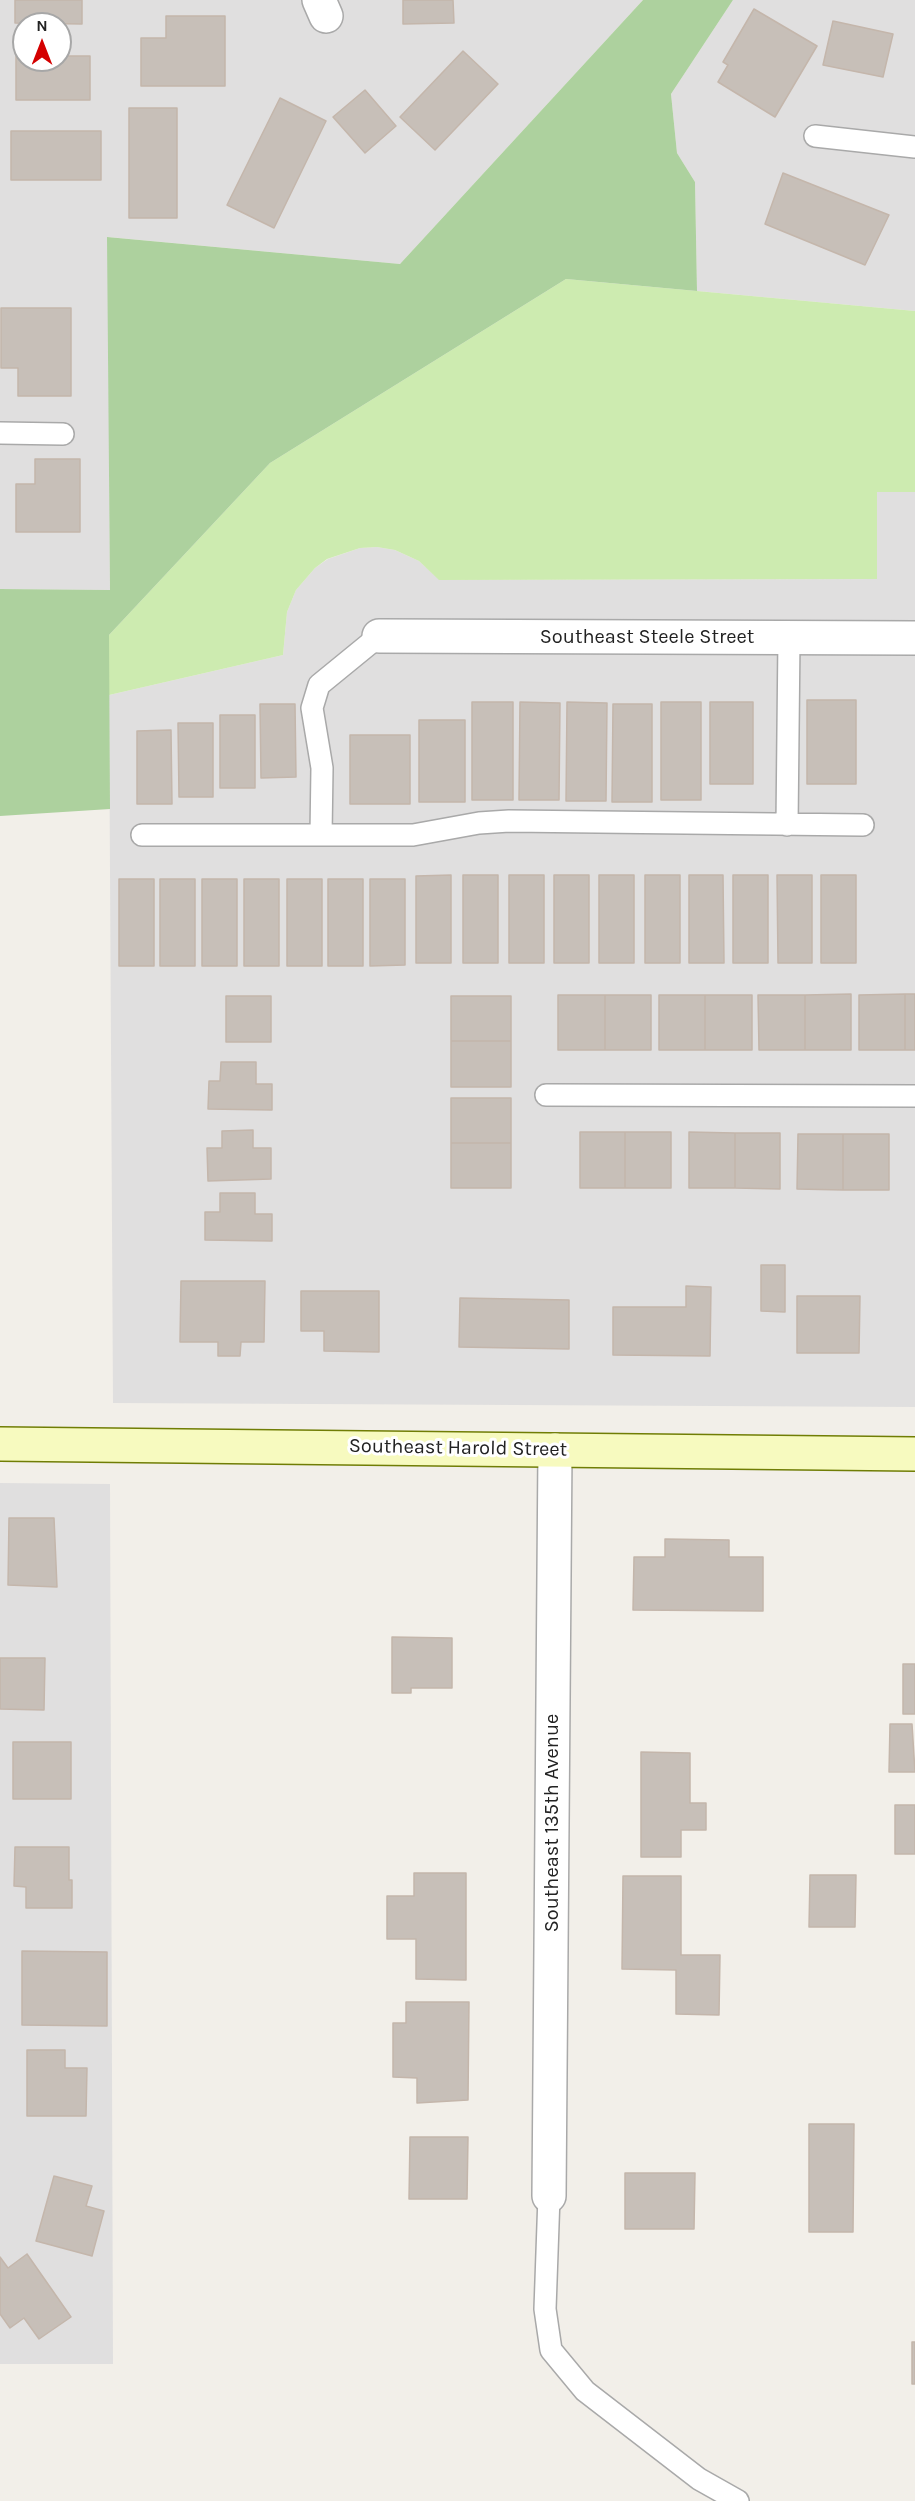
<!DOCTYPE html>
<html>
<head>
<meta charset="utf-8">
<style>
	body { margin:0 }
	#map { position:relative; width:915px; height:2501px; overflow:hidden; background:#f2efe9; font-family:Karla,sans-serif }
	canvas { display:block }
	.north { position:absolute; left:12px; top:12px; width:60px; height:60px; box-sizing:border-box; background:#fff; border:2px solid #a7a7a7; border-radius:50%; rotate:0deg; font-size:16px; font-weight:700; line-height:24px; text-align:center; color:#222 }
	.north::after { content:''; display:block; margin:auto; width:21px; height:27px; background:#d40000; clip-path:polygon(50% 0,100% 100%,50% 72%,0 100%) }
</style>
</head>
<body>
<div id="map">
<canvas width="915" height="2501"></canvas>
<div class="north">N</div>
</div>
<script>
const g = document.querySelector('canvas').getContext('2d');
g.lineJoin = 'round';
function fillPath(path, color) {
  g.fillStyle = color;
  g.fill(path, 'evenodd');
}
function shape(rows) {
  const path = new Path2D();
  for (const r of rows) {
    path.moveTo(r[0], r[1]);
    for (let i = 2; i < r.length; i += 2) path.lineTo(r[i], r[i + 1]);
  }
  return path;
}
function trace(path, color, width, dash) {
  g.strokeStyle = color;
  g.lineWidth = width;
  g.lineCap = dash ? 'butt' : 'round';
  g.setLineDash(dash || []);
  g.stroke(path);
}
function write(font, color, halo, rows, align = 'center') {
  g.font = font + ' Karla,sans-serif';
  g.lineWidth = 6;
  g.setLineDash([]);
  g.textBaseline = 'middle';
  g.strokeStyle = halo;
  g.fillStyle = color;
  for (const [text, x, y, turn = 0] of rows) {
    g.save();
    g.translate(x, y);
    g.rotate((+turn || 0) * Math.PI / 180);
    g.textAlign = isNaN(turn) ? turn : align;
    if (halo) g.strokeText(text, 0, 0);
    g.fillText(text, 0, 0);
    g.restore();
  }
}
fillPath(shape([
	[0,0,643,0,400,264,108,237,110,590,0,589],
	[24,24,60,24,60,60,24,60],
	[733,0,915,0,915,311,697,291,695,182,677,153,671,94],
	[877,492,915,492,915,1407,113,1403,109,695,283,655,287,612,296,590,315,568,328,559,360,548,377,547,395,550,419,561,440,580,877,579],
	[0,1483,110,1484,113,2364,0,2364]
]), '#e0dfdf');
fillPath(shape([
	[566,279,915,311,915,492,877,492,877,579,439,580,419,561,395,550,377,547,360,548,327,559,315,568,296,590,287,612,283,655,109,695,109,635,270,463]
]), '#cdebb0');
fillPath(shape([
	[643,0,733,0,671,94,677,153,695,182,697,291,566,279,270,463,109,635,110,809,0,816,0,589,110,590,107,237,400,264]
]), '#add19e');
const building = shape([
	[15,0,82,0,82,24,15,23,15,0],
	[403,0,453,0,454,23,403,24,403,0],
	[754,9,817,46,775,117,718,82,728,65,723,62,754,9],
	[166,16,225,16,225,86,141,86,141,38,166,38,166,16],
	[833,21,893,34,883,77,823,65,833,21],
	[463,51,498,84,435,150,400,117,463,51],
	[16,56,24,56,24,60,60,60,60,56,90,56,90,100,16,100,16,56],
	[365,90,396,126,365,153,333,117,365,90],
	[280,98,326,121,274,228,227,205,280,98],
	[129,108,177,108,177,218,129,218,129,108],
	[11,131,101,131,101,180,11,180,11,131],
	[783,173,889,215,865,265,765,224,783,173],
	[1,308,71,308,71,396,18,396,18,368,1,368,1,308],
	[35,459,80,459,80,532,16,532,16,484,35,484,35,459],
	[807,700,856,700,856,784,807,784,807,700],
	[472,702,513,702,513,800,472,800,472,702],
	[520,702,560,703,559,800,519,800,520,702],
	[567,702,607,703,606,801,566,801,567,702],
	[661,702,701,702,701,800,661,800,661,702],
	[710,702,753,702,753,784,710,784,710,702],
	[260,704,295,704,296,777,261,778,260,704],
	[613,704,652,704,652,802,612,802,613,704],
	[220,715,255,715,255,788,220,788,220,715],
	[419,720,465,720,465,802,419,802,419,720],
	[178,723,213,723,213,797,179,797,178,723],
	[171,730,172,804,137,804,137,731,171,730],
	[350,735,410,735,410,804,350,804,350,735],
	[451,875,451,963,416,963,416,876,451,875],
	[463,875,498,875,498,963,463,963,463,875],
	[509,875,544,875,544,963,509,963,509,875],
	[554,875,589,875,589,963,554,963,554,875],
	[599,875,634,875,634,963,599,963,599,875],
	[645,875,680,875,680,963,645,963,645,875],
	[689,875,723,875,724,963,689,963,689,875],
	[733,875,768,875,768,963,733,963,733,875],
	[777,875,812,875,812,963,778,963,777,875],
	[821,875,856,875,856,963,821,963,821,875],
	[119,879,154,879,154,966,119,966,119,879],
	[160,879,195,879,195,966,160,966,160,879],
	[202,879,237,879,237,966,202,966,202,879],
	[244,879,279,879,279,966,244,966,244,879],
	[287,879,322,879,322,966,287,966,287,879],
	[328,879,363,879,363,966,328,966,328,879],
	[370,879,405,879,405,965,370,966,370,879],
	[851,994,851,1050,805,1050,805,995,851,994],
	[905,994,915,994,915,1050,905,1050,905,994],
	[905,994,905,1050,859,1050,859,995,905,994],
	[558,995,605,995,605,1050,558,1050,558,995],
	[605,995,651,995,651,1050,605,1050,605,995],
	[659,995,705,995,705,1050,659,1050,659,995],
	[705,995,752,995,752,1050,705,1050,705,995],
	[758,995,805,995,805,1050,759,1050,758,995],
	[226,996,271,996,271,1042,226,1042,226,996],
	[451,996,511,996,511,1041,451,1041,451,996],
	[451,1041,511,1041,511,1087,451,1087,451,1041],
	[221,1062,256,1062,256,1084,272,1084,272,1110,208,1109,209,1081,220,1081,221,1062],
	[451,1098,511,1098,511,1143,451,1143,451,1098],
	[253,1130,253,1148,271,1148,271,1179,208,1181,207,1148,222,1148,222,1131,253,1130],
	[580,1132,625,1132,625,1188,580,1188,580,1132],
	[625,1132,671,1132,671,1188,625,1188,625,1132],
	[689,1132,735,1133,735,1188,689,1188,689,1132],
	[735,1133,780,1133,780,1189,735,1188,735,1133],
	[798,1134,843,1134,843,1190,797,1189,798,1134],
	[843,1134,889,1134,889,1190,843,1190,843,1134],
	[451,1143,511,1143,511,1188,451,1188,451,1143],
	[220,1193,255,1193,255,1214,272,1214,272,1241,205,1240,205,1212,220,1212,220,1193],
	[761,1265,785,1265,785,1312,761,1311,761,1265],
	[181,1281,265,1281,264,1342,241,1342,240,1356,218,1356,218,1342,180,1342,181,1281],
	[686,1286,711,1287,710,1356,613,1355,613,1307,686,1307,686,1286],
	[301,1291,379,1291,379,1352,324,1351,324,1331,301,1331,301,1291],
	[797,1296,860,1296,859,1353,797,1353,797,1296],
	[460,1298,569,1300,569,1349,459,1347,460,1298],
	[9,1518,54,1518,57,1587,8,1585,9,1518],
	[665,1539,729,1540,729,1557,763,1557,763,1611,633,1610,634,1557,665,1557,665,1539],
	[392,1637,452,1638,452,1688,411,1688,411,1693,392,1693,392,1637],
	[0,1658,45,1658,44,1710,0,1709,0,1658],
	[903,1664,915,1664,915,1714,903,1714,903,1664],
	[890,1724,912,1724,915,1772,889,1772,890,1724],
	[13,1742,71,1742,71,1799,13,1799,13,1742],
	[641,1752,690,1753,690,1803,706,1803,706,1830,681,1830,681,1857,641,1857,641,1752],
	[895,1805,915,1805,915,1854,895,1854,895,1805],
	[15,1847,69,1847,69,1880,72,1880,72,1908,26,1908,26,1887,14,1886,15,1847],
	[414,1873,466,1873,466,1980,416,1979,416,1939,387,1939,387,1896,414,1896,414,1873],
	[810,1875,856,1875,855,1927,809,1927,810,1875],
	[623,1876,681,1876,681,1955,720,1955,719,2015,676,2014,676,1970,622,1969,623,1876],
	[22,1951,107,1952,107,2026,22,2025,22,1951],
	[406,2002,469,2002,468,2100,417,2103,417,2078,393,2077,393,2023,406,2023,406,2002],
	[27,2050,65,2050,65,2068,87,2068,86,2116,27,2116,27,2050],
	[809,2124,854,2124,853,2232,809,2232,809,2124],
	[410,2137,468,2137,467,2199,409,2199,410,2137],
	[625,2173,695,2173,694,2229,625,2229,625,2173],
	[54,2176,92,2186,86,2206,104,2211,92,2256,36,2241,54,2176],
	[27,2254,71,2317,39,2339,24,2318,10,2328,0,2314,0,2257,8,2268,27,2254],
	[912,2342,915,2342,915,2384,912,2384,912,2342]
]);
fillPath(building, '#c7bfb8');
trace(building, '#c4b6ab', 1.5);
const lane = shape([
	[815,136,915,147],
	[0,433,63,434],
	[787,825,789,638],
	[142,835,413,835,479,823,509,821,863,825],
	[321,835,322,768,312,708,319,685,379,636],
	[546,1095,915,1096],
	[549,2196,545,2309,551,2350,585,2391,699,2479,738,2501]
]);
const street = shape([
	[319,0,326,16],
	[379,636,915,638],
	[549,2196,555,1450]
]);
const secondary = shape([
	[0,1444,915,1454]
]);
trace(lane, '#a9a9a9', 24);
trace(street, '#a9a9a9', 36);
trace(secondary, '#707d05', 36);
trace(lane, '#fff', 21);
trace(street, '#fff', 33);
trace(secondary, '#f7fabf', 33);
write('20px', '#222', '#fff', [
	["Southeast Steele Street",647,637],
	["Southeast Harold Street",458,1448,1],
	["Southeast 135th Avenue",552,1823,-90]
]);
</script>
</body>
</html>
